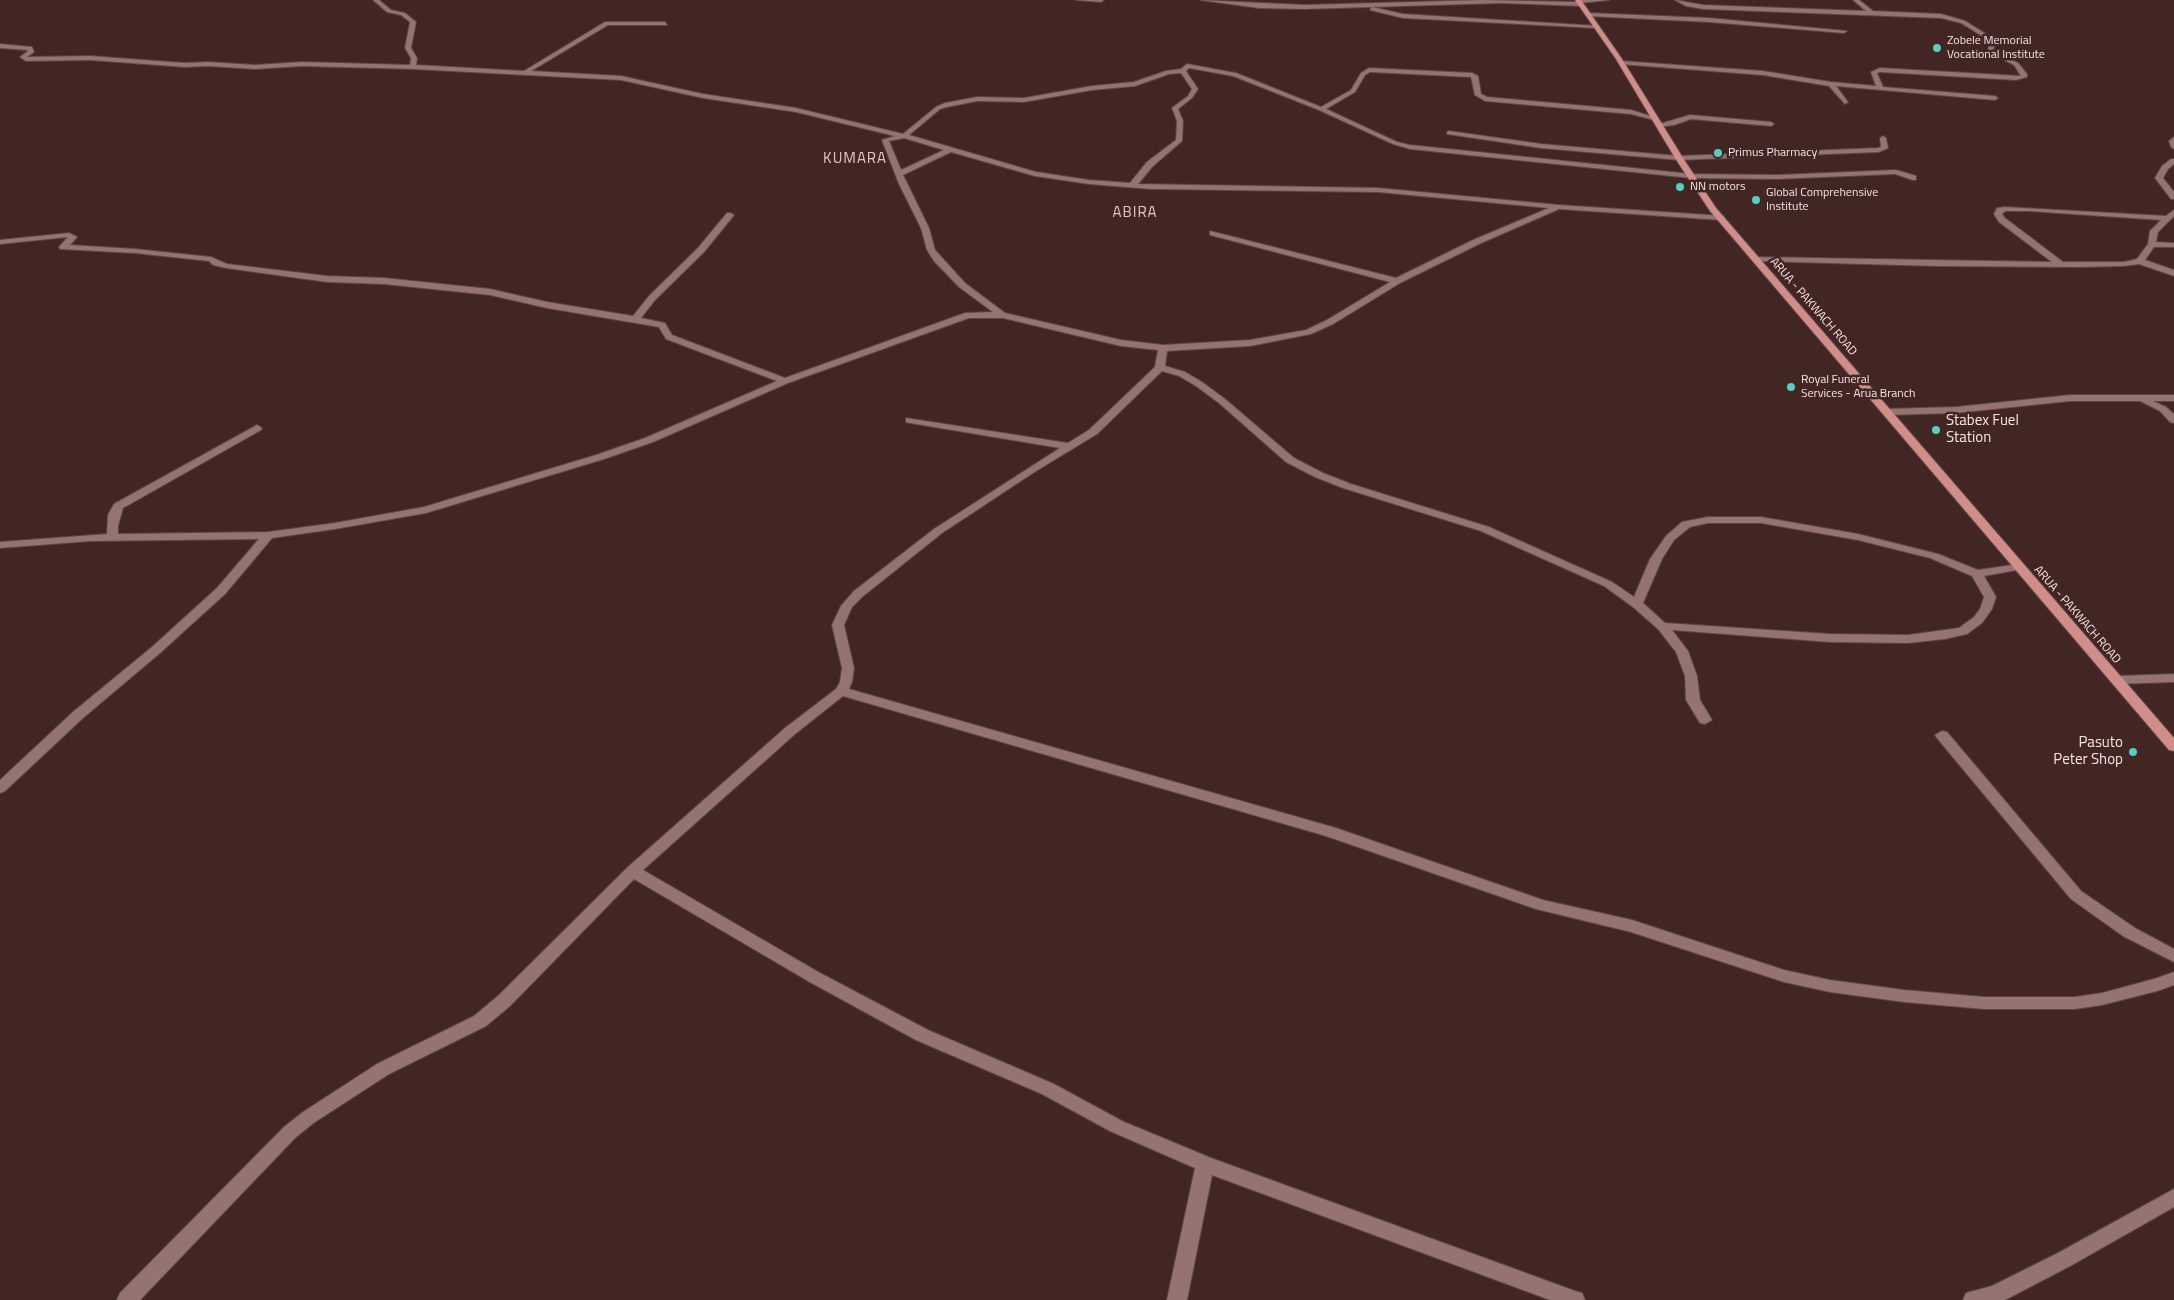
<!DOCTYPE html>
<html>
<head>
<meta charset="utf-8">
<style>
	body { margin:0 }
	canvas { display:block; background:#422624 }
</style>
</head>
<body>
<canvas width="2174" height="1300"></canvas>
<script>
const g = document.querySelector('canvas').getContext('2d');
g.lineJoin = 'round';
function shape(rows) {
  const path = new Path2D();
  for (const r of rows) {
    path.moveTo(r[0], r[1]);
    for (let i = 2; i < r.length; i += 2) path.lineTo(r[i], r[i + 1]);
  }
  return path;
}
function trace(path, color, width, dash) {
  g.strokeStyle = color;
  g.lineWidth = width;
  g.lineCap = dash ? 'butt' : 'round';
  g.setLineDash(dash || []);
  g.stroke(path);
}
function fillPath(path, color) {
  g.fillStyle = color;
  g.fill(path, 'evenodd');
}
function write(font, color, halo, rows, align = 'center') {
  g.font = font + ' "Titillium Web",sans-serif';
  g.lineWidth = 5;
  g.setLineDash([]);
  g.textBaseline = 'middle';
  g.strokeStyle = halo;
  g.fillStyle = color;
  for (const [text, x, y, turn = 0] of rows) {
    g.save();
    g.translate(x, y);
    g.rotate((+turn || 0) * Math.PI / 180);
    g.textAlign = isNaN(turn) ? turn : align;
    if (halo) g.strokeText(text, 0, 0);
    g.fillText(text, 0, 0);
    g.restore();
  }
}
const minor = shape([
	[373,0,379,0,391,10,405,13,416,22,411,48,417,58,416,65,524,71,605,22,665,22,667,25,608,25,531,71,621,76,703,94,796,108,903,134,936,107,945,103,977,97,1024,98,1092,86,1134,82,1166,71,1181,69,1187,64,1236,73,1321,107,1351,90,1361,73,1369,68,1472,73,1478,76,1481,94,1487,97,1631,110,1657,118,1654,120,1631,114,1485,101,1475,95,1471,77,1370,72,1365,75,1355,92,1326,109,1397,142,1410,145,1691,174,1777,175,1896,170,1916,176,1916,180,1913,180,1895,174,1777,179,1691,178,1410,149,1393,144,1319,110,1233,76,1189,68,1186,71,1198,89,1192,98,1178,109,1183,121,1182,141,1153,166,1138,184,1378,188,1559,205,1724,216,1724,220,1721,220,1559,209,1479,244,1400,283,1333,324,1311,334,1250,346,1167,351,1165,366,1185,372,1202,382,1225,399,1294,458,1323,473,1351,484,1489,527,1612,582,1634,597,1650,559,1666,536,1682,522,1708,517,1761,517,1858,534,1938,554,1978,570,2019,564,2023,565,2025,567,2023,569,1984,576,1996,597,1992,609,1982,623,1967,634,1945,639,1908,643,1830,642,1672,630,1688,651,1697,676,1700,700,1712,720,1705,724,1700,723,1686,700,1685,676,1676,652,1658,629,1633,607,1604,586,1481,531,1343,488,1315,477,1286,462,1219,403,1196,386,1179,376,1162,371,1097,434,1036,471,942,533,862,597,852,607,844,625,854,668,852,682,849,689,1336,828,1543,900,1632,920,1784,970,1830,980,1904,990,1984,997,2075,997,2102,993,2154,979,2174,972,2174,985,2157,991,2102,1005,2075,1009,1984,1009,1904,1002,1830,992,1784,982,1631,932,1536,909,1326,836,843,696,795,734,643,870,820,973,928,1030,1054,1084,1122,1121,1211,1158,1575,1291,1582,1293,1585,1300,1550,1300,1212,1175,1187,1300,1167,1300,1195,1168,1110,1131,1042,1094,916,1040,808,981,634,879,510,1006,486,1026,389,1074,315,1122,296,1137,140,1300,117,1300,120,1293,284,1127,303,1112,377,1064,474,1016,498,996,628,867,785,728,836,689,840,682,842,668,832,625,841,606,854,591,934,529,1060,448,910,423,906,422,906,418,1068,443,1089,430,1155,367,1158,350,1121,346,1003,318,969,318,788,383,653,442,604,459,426,513,335,529,272,538,225,594,160,653,83,718,5,791,0,793,0,780,73,712,152,647,217,588,259,539,91,541,0,548,0,542,107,534,108,515,114,504,257,425,262,428,261,430,123,508,118,526,118,534,268,532,335,523,424,507,596,455,645,438,777,381,666,339,659,327,547,308,490,295,384,284,327,282,226,268,213,265,209,261,135,253,60,249,59,247,68,237,0,244,0,240,69,233,77,237,70,245,135,249,211,257,227,264,327,276,384,278,490,289,547,302,633,316,649,296,698,248,727,213,730,213,734,215,704,252,655,300,641,318,665,323,672,335,785,378,965,313,993,312,959,287,934,261,927,250,921,228,899,184,882,140,895,136,796,112,703,98,621,80,413,69,302,66,255,69,208,66,185,67,90,60,26,61,20,57,28,51,27,50,0,48,0,44,32,47,34,52,27,57,90,56,185,63,208,62,255,65,302,62,410,65,411,58,405,48,410,22,401,15,387,12,373,0],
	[1181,73,1192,89,1188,96,1172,108,1177,121,1176,140,1147,162,1130,183,1089,180,1036,172,909,135,940,109,947,107,977,101,1024,102,1092,90,1135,86,1169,74,1181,73],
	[904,138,944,150,901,170,889,141,904,138],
	[951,152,1035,176,1089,184,1151,189,1378,192,1549,208,1473,240,1396,278,1210,231,1210,235,1390,282,1327,320,1306,330,1250,340,1163,345,1121,340,1005,313,965,283,935,250,929,228,903,175,951,152],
	[1708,523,1761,523,1858,540,1930,558,1972,576,1984,597,1980,609,1974,617,1959,628,1908,635,1830,634,1665,623,1643,603,1662,559,1674,540,1690,527,1708,523],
	[1076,0,1104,0,1101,2,1076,0],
	[1200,0,1304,5,1482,0,1578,2,1577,0,1609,0,1581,3,1584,4,1581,6,1502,3,1304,9,1259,8,1200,0],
	[1675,0,1703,5,1866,11,1853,0,1859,0,1873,11,1941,14,1965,21,1991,37,1995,44,1993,50,2018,63,2027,74,2027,77,2016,80,1880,72,1877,73,1883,87,1995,96,1998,98,1995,100,1836,86,1848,102,1845,104,1829,86,1763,75,1619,64,1621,61,1763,71,1831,82,1876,86,1871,72,1880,68,2021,76,2014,65,1988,52,1989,44,1987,39,1961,23,1941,18,1703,9,1686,6,1675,0],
	[1372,7,1403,14,1599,26,1596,28,1403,18,1370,10,1372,7],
	[1589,13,1709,18,1847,31,1844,33,1709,22,1587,16,1589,13],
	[1690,115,1771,122,1774,124,1771,126,1691,119,1674,125,1659,127,1656,125,1690,115],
	[1449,131,1541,144,1679,156,1878,148,1881,147,1880,138,1883,136,1886,138,1888,148,1879,152,1679,160,1541,148,1447,134,1447,132,1449,131],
	[2174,137,2174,149,2171,147,2169,141,2174,137],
	[2171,159,2174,159,2174,164,2168,169,2163,178,2174,192,2174,199,2171,199,2155,178,2162,166,2171,159],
	[2005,207,2166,216,2174,210,2174,216,2158,232,2156,242,2174,243,2174,247,2154,247,2145,260,2174,270,2174,276,2139,264,2124,266,2079,267,1937,266,1756,261,1752,259,1756,257,2052,262,1999,222,1994,214,1997,208,2005,207],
	[2005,211,2029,211,2161,220,2150,231,2148,244,2137,259,2124,262,2063,262,2005,218,2002,214,2005,211],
	[2070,395,2174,395,2174,401,2153,401,2166,407,2174,414,2174,423,2170,422,2160,411,2140,401,2070,401,1956,413,1887,415,1882,412,1887,409,1956,407,2070,395],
	[2174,674,2174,682,2116,684,2110,680,2116,676,2174,674],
	[1942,731,1947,732,2081,891,2135,928,2174,949,2174,962,2123,936,2071,899,1937,738,1935,735,1942,731],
	[2174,1189,2174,1207,2072,1265,2005,1300,1963,1300,1966,1293,1992,1286,2058,1253,2174,1189]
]);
const major = shape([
	[1575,0,1581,0,1622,59,1683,158,1716,208,2174,738,2174,751,2169,750,1710,211,1675,158,1616,59,1575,0]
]);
trace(minor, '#5d4645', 2);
trace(major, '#5d4645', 2);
fillPath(minor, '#947371');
fillPath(major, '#d18d8a');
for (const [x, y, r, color] of [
	[1937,48,5,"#57cec2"],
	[1718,153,5,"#57cec2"],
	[1680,187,5,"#57cec2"],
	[1756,200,5,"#57cec2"],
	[1791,387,5,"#57cec2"],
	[1936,430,5,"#57cec2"],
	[2133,752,5,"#57cec2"]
]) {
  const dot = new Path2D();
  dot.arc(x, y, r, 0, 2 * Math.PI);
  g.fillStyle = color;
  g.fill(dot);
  trace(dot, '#422624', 2);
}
write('12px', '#f7e4e3', '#422624', [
	["Zobele Memorial",1947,41],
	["Vocational Institute",1947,55],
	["Primus Pharmacy",1728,153],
	["NN motors",1690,187],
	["Global Comprehensive",1766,193],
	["Institute",1766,207],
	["Royal Funeral",1801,380],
	["Services - Arua Branch",1801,394]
], 'left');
write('12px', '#f7e4e3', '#422624', [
	["ARUA - PAKWACH ROAD",1813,307,49],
	["ARUA - PAKWACH ROAD",2077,615,49]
]);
g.letterSpacing = '1px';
write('15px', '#e9c4c1', '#422624', [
	["KUMARA",855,159],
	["ABIRA",1135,213]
]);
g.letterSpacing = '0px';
write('15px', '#f7e4e3', '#422624', [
	["Stabex Fuel",1946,421],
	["Station",1946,438],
	["Pasuto",2123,743,"right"],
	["Peter Shop",2123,760,"right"]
], 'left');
</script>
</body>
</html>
